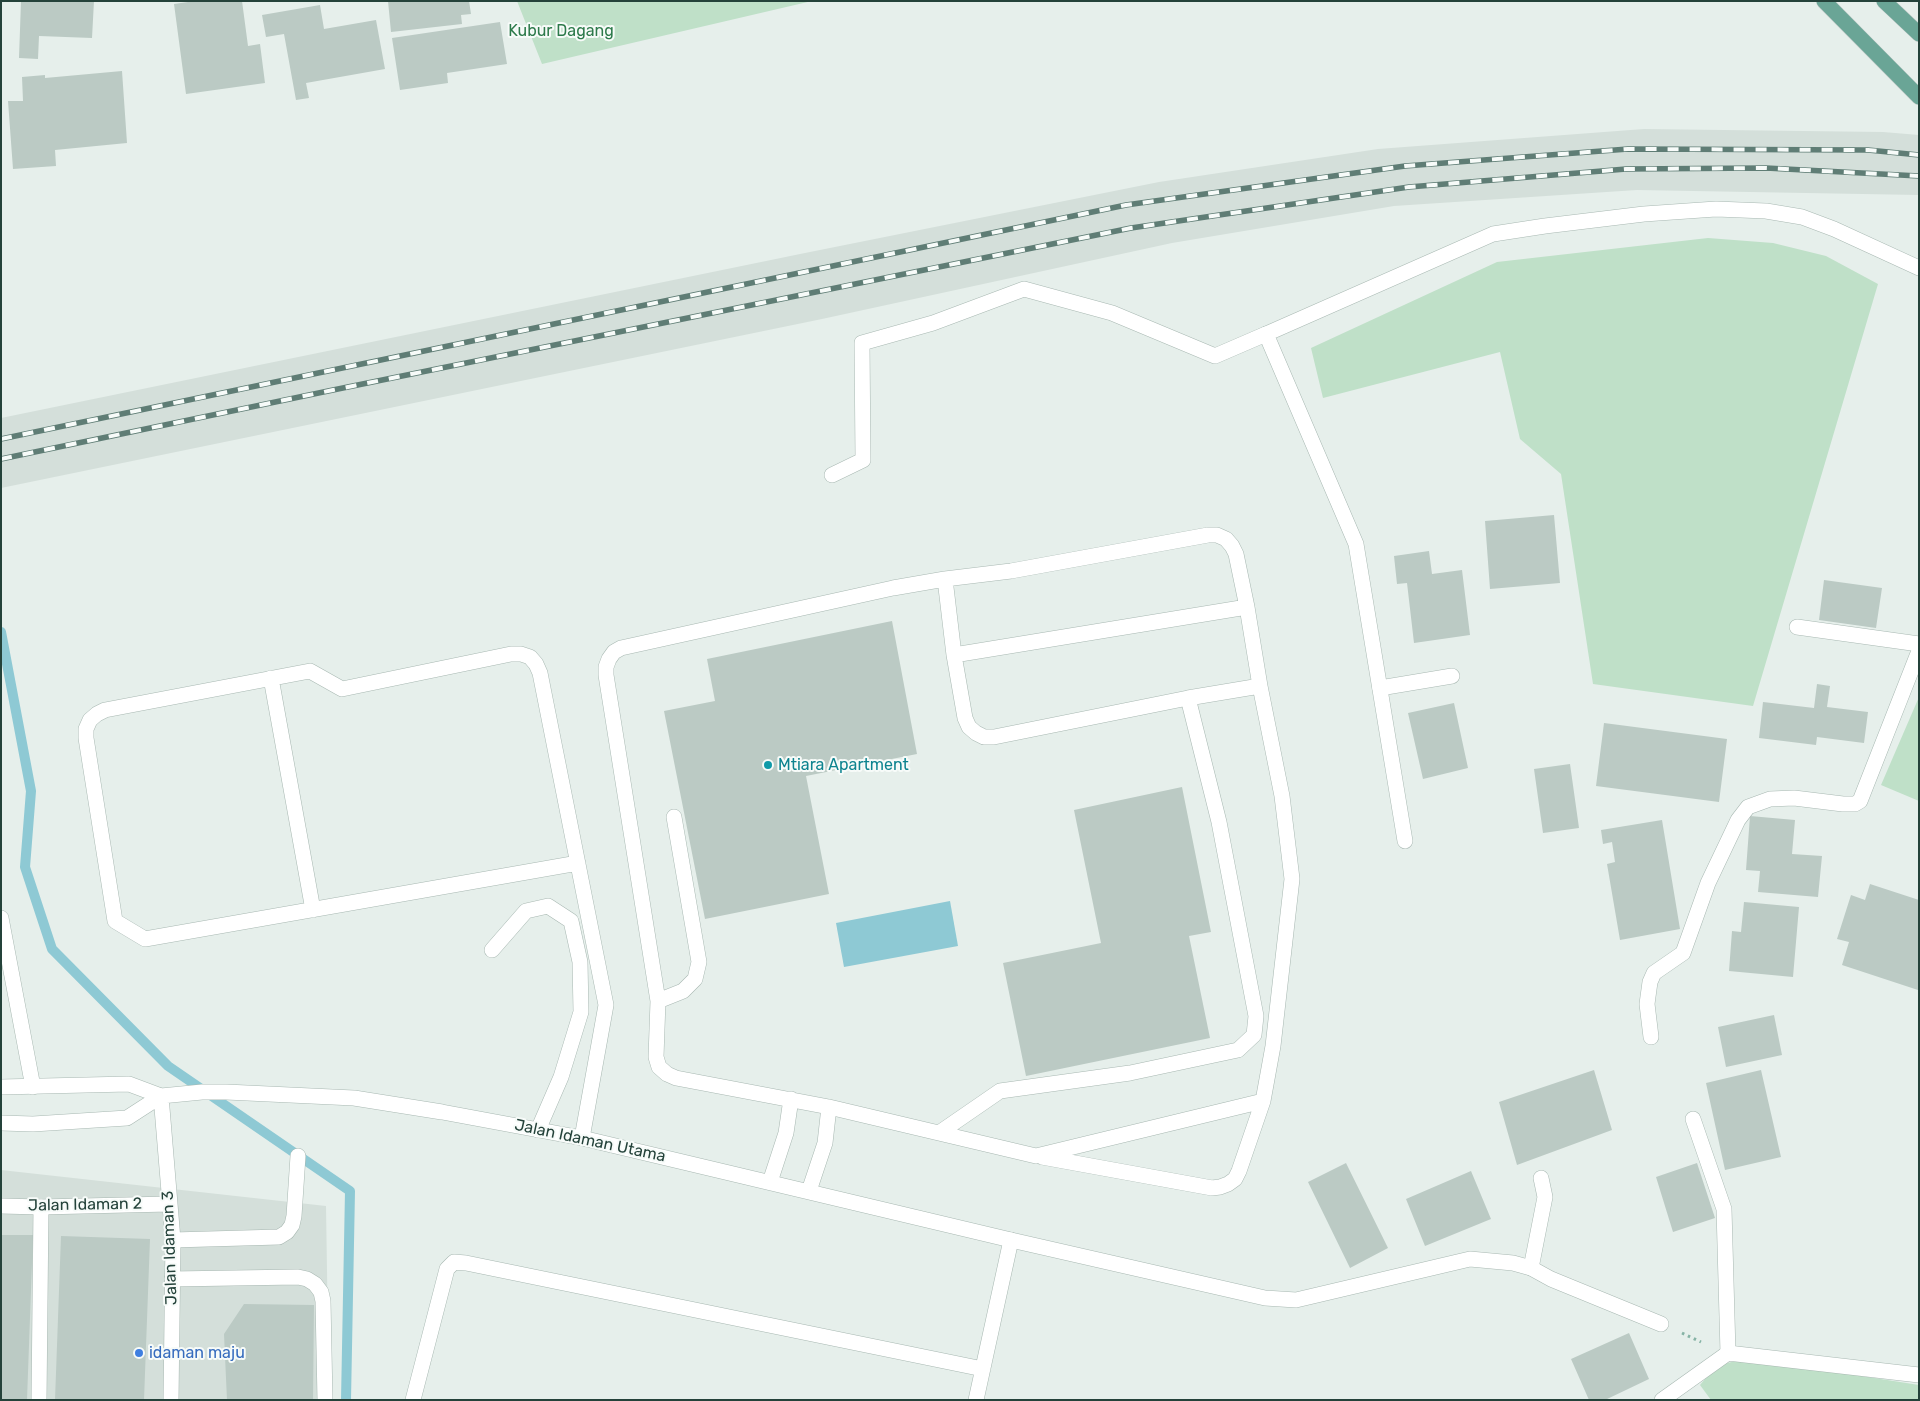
<!DOCTYPE html>
<html>
<head>
<meta charset="utf-8">
<style>
	body { margin:0 }
	#map { position:relative; width:1920px; height:1401px; overflow:hidden; background:#e6efeb; font-family:Rubik,sans-serif }
	canvas { display:block }
	.frame { position:absolute; inset:0; border:2px solid #24423a; pointer-events:none }
</style>
</head>
<body>
<div id="map">
<canvas width="1920" height="1401"></canvas>
<div class="frame"></div>
</div>
<script>
const g = document.querySelector('canvas').getContext('2d');
g.lineJoin = 'round';
function fillPath(path, color) {
  g.fillStyle = color;
  g.fill(path, 'evenodd');
}
function shape(rows) {
  const path = new Path2D();
  for (const r of rows) {
    path.moveTo(r[0], r[1]);
    for (let i = 2; i < r.length; i += 2) path.lineTo(r[i], r[i + 1]);
  }
  return path;
}
function trace(path, color, width, dash) {
  g.strokeStyle = color;
  g.lineWidth = width;
  g.lineCap = dash ? 'butt' : 'round';
  g.setLineDash(dash || []);
  g.stroke(path);
}
function write(font, color, halo, rows, align = 'center') {
  g.font = font + ' Rubik,sans-serif';
  g.lineWidth = 4;
  g.setLineDash([]);
  g.textBaseline = 'middle';
  g.strokeStyle = halo;
  g.fillStyle = color;
  for (const [text, x, y, turn = 0] of rows) {
    g.save();
    g.translate(x, y);
    g.rotate((+turn || 0) * Math.PI / 180);
    g.textAlign = isNaN(turn) ? turn : align;
    if (halo) g.strokeText(text, 0, 0);
    g.fillText(text, 0, 0);
    g.restore();
  }
}
fillPath(shape([
	[1644,129,1883,132,1919,135,1919,195,1637,190,1394,206,1172,243,822,319,1,488,1,418,805,253,1159,182,1378,149],
	[1,1170,326,1206,329,1400,1,1400]
]), '#d4dfda');
fillPath(shape([
	[517,1,812,1,542,64],
	[1708,238,1773,243,1826,256,1878,284,1753,706,1593,684,1561,474,1520,439,1500,352,1323,398,1311,348,1497,262],
	[1919,697,1919,801,1881,785],
	[1747,1358,1919,1385,1919,1400,1711,1400,1700,1385,1716,1366]
]), '#bfe0c8');
fillPath(shape([
	[950,901,958,946,844,967,836,923]
]), '#8ec9d4');
trace(shape([
	[1,632,31,791,25,867,52,949,168,1066,350,1191,346,1400]
]), '#8ec9d4', 10);
fillPath(shape([
	[21,1,94,1,92,38,39,36,38,59,19,58],
	[195,1,242,1,248,46,260,44,265,83,186,94,174,4],
	[388,1,469,1,471,14,461,15,462,24,391,32],
	[320,5,324,29,376,20,385,69,306,83,309,98,296,100,284,34,266,37,262,15],
	[500,22,507,64,447,73,448,83,400,90,392,38],
	[122,71,127,143,55,150,56,166,13,169,8,101,23,101,22,77,45,75,45,78],
	[1554,515,1560,583,1490,589,1485,521],
	[1429,551,1432,574,1462,570,1470,635,1414,643,1407,583,1397,584,1394,556],
	[1824,580,1882,588,1876,628,1819,620],
	[892,621,917,754,806,776,829,894,705,919,664,711,715,701,707,659],
	[1817,684,1830,686,1827,707,1868,712,1864,743,1817,737,1816,745,1759,738,1763,702,1814,708],
	[1454,703,1468,768,1423,779,1408,713],
	[1604,723,1727,739,1719,802,1596,786],
	[1570,764,1579,828,1543,833,1534,769],
	[1182,787,1211,932,1189,936,1210,1038,1026,1076,1003,963,1101,943,1074,810],
	[1750,816,1795,820,1792,854,1822,856,1818,897,1758,892,1760,871,1746,870],
	[1662,820,1680,929,1620,940,1607,864,1615,862,1612,842,1603,844,1601,830],
	[1870,884,1919,900,1918,990,1842,965,1849,942,1837,939,1851,895,1865,900],
	[1744,902,1799,907,1793,977,1729,971,1732,931,1741,932],
	[1774,1015,1782,1055,1726,1067,1718,1027],
	[1594,1070,1612,1130,1517,1165,1499,1102],
	[1761,1070,1781,1157,1725,1170,1706,1083],
	[1346,1163,1388,1248,1350,1268,1308,1182],
	[1697,1163,1715,1218,1673,1232,1656,1177],
	[1471,1171,1491,1219,1425,1246,1406,1199],
	[1,1235,33,1235,27,1400,1,1400],
	[61,1236,150,1239,144,1400,55,1400],
	[244,1304,314,1305,313,1400,227,1400,224,1334],
	[1629,1333,1649,1379,1605,1400,1589,1400,1571,1359]
]), '#bbcac4');
const lane = shape([
	[832,475,863,460,862,343,933,323,1024,289,1112,313,1215,356,1266,334],
	[1208,535,1217,535,1226,539,1232,546,1236,554,1247,607,1260,686,1282,796,1292,879,1273,1046,1263,1101,1036,1156,829,1107,676,1078,667,1074,659,1067,656,1057,658,1001,606,675,606,667,609,659,614,652,621,648,893,588,945,579,1011,571,1208,535],
	[945,579,954,655,965,718,969,727,976,733,984,737,994,737,1188,698,1260,686],
	[1797,627,1919,644],
	[954,655,1247,607],
	[271,678,313,910],
	[1380,688,1452,676],
	[578,863,145,939,115,921,86,738,86,729,90,720,97,714,105,710,310,671,342,689,511,654,521,654,530,657,536,664,540,673,606,1005,582,1138],
	[1,918,33,1087],
	[492,950,526,911,548,906,571,921,580,962,581,1012,561,1077,538,1130],
	[658,1001,683,991,695,979,699,962,674,817],
	[939,1133,1000,1091,1130,1073,1238,1050,1254,1035,1256,1016,1219,822,1188,698],
	[1042,1157,1212,1188,1220,1187,1228,1184,1235,1179,1239,1171,1263,1101],
	[770,1182,786,1133,791,1099],
	[809,1191,825,1143,829,1107],
	[173,1240,279,1237,287,1232,292,1225,294,1216,298,1156],
	[1531,1268,1545,1197,1541,1178],
	[172,1279,298,1277,307,1279,315,1284,321,1292,323,1301,325,1400],
	[39,1400,41,1207],
	[413,1400,447,1269,454,1262,466,1263,983,1369],
	[976,1400,1011,1240],
	[1662,1400,1728,1353,1919,1375]
]);
const street = shape([
	[1405,841,1356,544,1266,334,1493,234,1545,226,1644,214,1716,209,1766,211,1802,217,1834,229,1919,268],
	[1651,1037,1647,1004,1650,982,1654,973,1683,953,1708,883,1738,820,1748,807,1770,799,1794,798,1843,804,1855,804,1860,801,1919,651],
	[1,1087,129,1084,161,1096,202,1092,226,1092,354,1098,442,1112,582,1138,1011,1240,1265,1298,1296,1300,1470,1259,1513,1263,1531,1268,1551,1279,1661,1324],
	[161,1096,173,1240,171,1400],
	[1693,1119,1724,1209,1728,1353],
	[1,1123,33,1124,127,1118,161,1096],
	[1,1206,41,1207,169,1204]
]);
const primary = shape([
	[1824,1,1919,97],
	[1884,1,1919,34]
]);
trace(lane, '#a8b8b2', 16);
trace(street, '#a8b8b2', 16);
trace(primary, '#c2cac8', 16);
trace(shape([
	[1682,1333,1701,1342]
]), '#86b3a5', 3, [2.5, 4]);
trace(lane, '#fff', 15);
trace(street, '#fff', 15);
trace(primary, '#6aa596', 15);
const rail = shape([
	[1,439,1126,205,1405,166,1628,149,1868,150,1919,155],
	[1,459,333,390,1131,228,1409,187,1626,169,1766,168,1919,176]
]);
trace(rail, '#5f7d75', 5.5);
trace(rail, '#f7fbf9', 4, [11]);
for (const [x, y, r, color] of [
	[768,765,5,"#0f9aa8"],
	[139,1353,5,"#3f7fe0"]
]) {
  const dot = new Path2D();
  dot.arc(x, y, r, 0, 2 * Math.PI);
  g.fillStyle = color;
  g.fill(dot);
  trace(dot, '#f7fbf9', 2);
}
write('16px', '#2d7a4b', '#f7fbf9', [
	["Kubur Dagang",561,31]
]);
write('16px', '#0d838f', '#f7fbf9', [
	["Mtiara Apartment",778,765]
], 'left');
write('16px', '#24423a', '#f7fbf9', [
	["Jalan Idaman Utama",590,1141,12],
	["Jalan Idaman 2",85,1205,-1],
	["Jalan Idaman 3",170,1248,-92]
]);
write('16px', '#366cbe', '#f7fbf9', [
	["idaman maju",149,1353]
], 'left');
</script>
</body>
</html>
